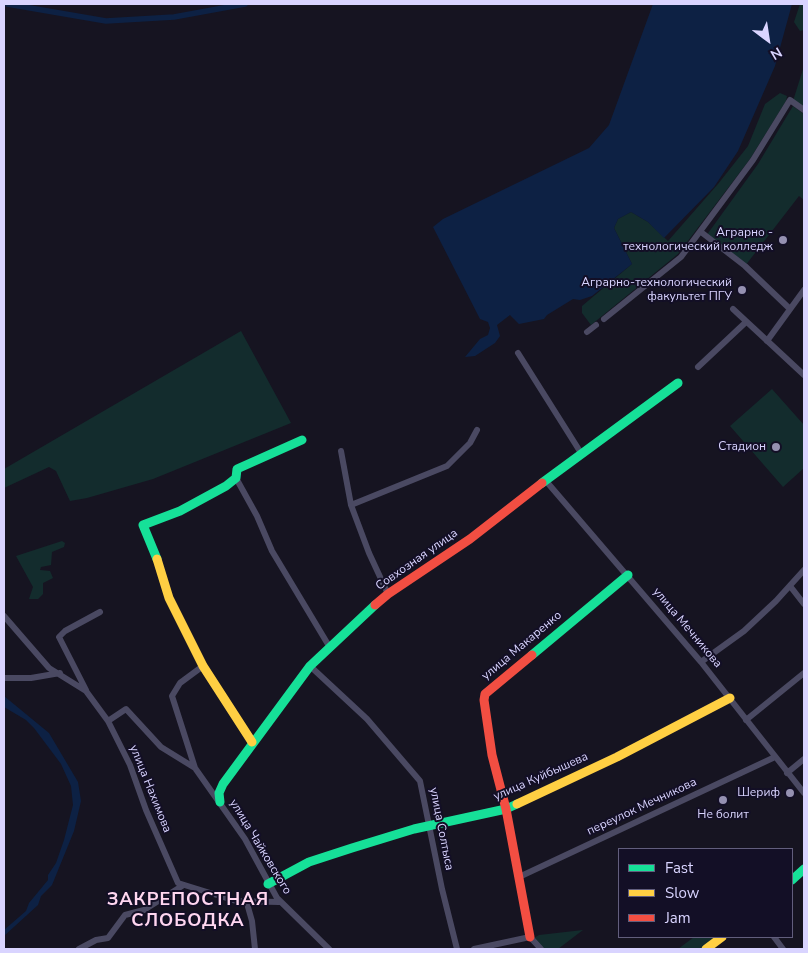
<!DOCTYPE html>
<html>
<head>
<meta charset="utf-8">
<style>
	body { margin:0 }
	#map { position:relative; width:808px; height:953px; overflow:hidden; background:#161421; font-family:"Nunito Sans",sans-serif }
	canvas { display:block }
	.frame { position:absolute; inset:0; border:5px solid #d9d4ff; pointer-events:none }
	.legend { position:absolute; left:618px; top:848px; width:175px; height:90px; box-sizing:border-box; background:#130f26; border:1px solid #625e7d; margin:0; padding:6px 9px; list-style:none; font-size:15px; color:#d9d4ff }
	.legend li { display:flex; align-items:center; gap:10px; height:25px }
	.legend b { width:25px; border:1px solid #625e7d }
	.north { position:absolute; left:743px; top:15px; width:50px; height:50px; -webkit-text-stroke:4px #130f26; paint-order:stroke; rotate:149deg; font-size:14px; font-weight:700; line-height:20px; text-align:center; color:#d9d4ff }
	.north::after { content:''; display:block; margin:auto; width:18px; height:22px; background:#d9d4ff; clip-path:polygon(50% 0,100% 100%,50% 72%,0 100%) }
</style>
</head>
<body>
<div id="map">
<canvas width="808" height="953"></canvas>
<div class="frame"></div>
<ul class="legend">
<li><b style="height:6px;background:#16e098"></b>Fast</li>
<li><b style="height:6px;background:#ffcf43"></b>Slow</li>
<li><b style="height:6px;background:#f24e42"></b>Jam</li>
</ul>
<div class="north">N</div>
</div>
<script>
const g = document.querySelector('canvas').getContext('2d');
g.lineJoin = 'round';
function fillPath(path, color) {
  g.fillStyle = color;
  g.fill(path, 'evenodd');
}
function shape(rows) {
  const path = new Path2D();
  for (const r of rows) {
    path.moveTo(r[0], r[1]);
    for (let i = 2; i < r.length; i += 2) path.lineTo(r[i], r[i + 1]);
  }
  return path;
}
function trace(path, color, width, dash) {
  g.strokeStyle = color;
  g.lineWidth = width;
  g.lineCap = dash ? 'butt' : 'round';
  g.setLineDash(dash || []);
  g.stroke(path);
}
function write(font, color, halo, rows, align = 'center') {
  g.font = font + ' "Nunito Sans",sans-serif';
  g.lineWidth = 4;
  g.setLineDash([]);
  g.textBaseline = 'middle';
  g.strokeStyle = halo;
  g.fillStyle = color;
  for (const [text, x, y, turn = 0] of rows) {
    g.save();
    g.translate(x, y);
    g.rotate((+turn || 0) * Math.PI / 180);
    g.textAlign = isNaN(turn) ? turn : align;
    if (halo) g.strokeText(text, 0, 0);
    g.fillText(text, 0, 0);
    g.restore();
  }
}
fillPath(shape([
	[800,4,804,4,804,30,800,31,794,22],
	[804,66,804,108,793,101],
	[780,93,787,96,786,101,750,159,678,254,591,325,582,313,582,306,632,264,614,228,618,219,631,212,648,222,668,241,718,184,748,146,765,104],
	[793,106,804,114,804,200,799,196,745,266,706,236,758,164],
	[241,331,291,423,153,479,87,498,70,501,56,471,49,467,4,488,4,469],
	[772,389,804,425,804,468,783,487,730,426],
	[62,541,65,543,64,547,52,552,51,565,41,567,40,570,50,571,53,578,43,583,43,594,38,599,29,599,33,587,16,556],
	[583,930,558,949,541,949,532,939,539,935],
	[694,937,722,937,706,949,678,949]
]), '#132c2d');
fillPath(shape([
	[653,4,792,4,775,66,738,151,714,187,664,238,648,222,631,212,618,219,614,228,632,264,592,296,580,300,573,299,547,315,544,319,519,324,510,315,497,325,500,336,495,343,475,356,465,357,480,339,488,335,490,328,488,322,480,319,433,227,443,219,589,148,609,125],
	[4,696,49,733,78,782,81,801,74,831,52,885,41,896,38,905,4,936,4,930,26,911,29,903,48,880,48,875,56,863,64,840,73,805,71,786,61,764,34,728,26,720,4,707]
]), '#0d2144');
trace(shape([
	[7,4,106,21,174,17,245,4]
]), '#0d2144', 5.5);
trace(shape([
	[701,232,745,266,790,309],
	[733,309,804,375],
	[604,319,681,257,753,160,790,100,804,110],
	[587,332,596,325],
	[767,341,804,290],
	[518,353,581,453],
	[698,367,746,322],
	[341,451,351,505,369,553,388,594],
	[236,478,257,516,272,551,329,646],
	[546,481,701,662,804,793],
	[351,505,447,466,470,443,477,430],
	[790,586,804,604],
	[4,616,49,668,86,691,108,721,130,765,146,810,178,883,236,901,279,902],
	[701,662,744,631,776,601,804,570],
	[310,666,367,719,420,781,442,889,457,949],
	[4,678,31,678,60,673],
	[86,690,59,637,65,631,100,612],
	[746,720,804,673],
	[108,721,126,709,161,747,195,768,245,839,277,898,329,949],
	[195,768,172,696,180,683,203,666],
	[787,773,804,759],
	[519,877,775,757],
	[246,900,252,921,255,949],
	[774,937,783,949],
	[79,949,96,940,108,938,125,915,144,910,182,886],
	[474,949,530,937,541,949]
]), '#4a4962', 6);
trace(shape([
	[542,483,678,383],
	[157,559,143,525,180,511,226,486,236,478,237,469,302,440],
	[532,655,628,575],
	[220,802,219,793,223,784,310,666,375,605],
	[792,880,804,869],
	[268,884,309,862,352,848,414,829,506,809,517,804]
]), '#16e098', 9);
trace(shape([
	[157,559,169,598,203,666,252,742],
	[517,804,617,757,730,698],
	[706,949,722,937]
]), '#ffcf43', 9);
trace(shape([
	[375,605,388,594,470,539,542,483],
	[530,937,506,809,492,755,484,700,485,694,532,655]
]), '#f24e42', 9);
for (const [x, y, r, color] of [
	[783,240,5,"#9591b1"],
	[742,290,5,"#9591b1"],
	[776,447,5,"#9591b1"],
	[790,793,5,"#9591b1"],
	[723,800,5,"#9591b1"]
]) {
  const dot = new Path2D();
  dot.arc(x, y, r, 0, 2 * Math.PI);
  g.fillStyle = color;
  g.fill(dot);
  trace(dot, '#130f26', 2);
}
write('12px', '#d9d4ff', '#130f26', [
	["Аграрно -",773,233],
	["технологический колледж",773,247],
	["Аграрно-технологический",732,283],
	["факультет ПГУ",732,297],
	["Стадион",766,447],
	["Шериф",780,793],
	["Не болит",723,815,"center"]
], 'right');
write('12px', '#d9d4ff', '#130f26', [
	["Совхозная улица",417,560,-35],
	["улица Мечникова",687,628,50],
	["улица Макаренко",522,646,-40],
	["улица Куйбышева",541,777,-24],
	["улица Нахимова",150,789,68],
	["переулок Мечникова",642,807,-25],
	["улица Солтыса",441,829,79],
	["улица Чайковского",260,847,59]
]);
g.letterSpacing = '1px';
write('bold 18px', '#ffd6f0', '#130f26', [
	["ЗАКРЕПОСТНАЯ",188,901],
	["СЛОБОДКА",188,922]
]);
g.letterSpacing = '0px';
</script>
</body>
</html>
